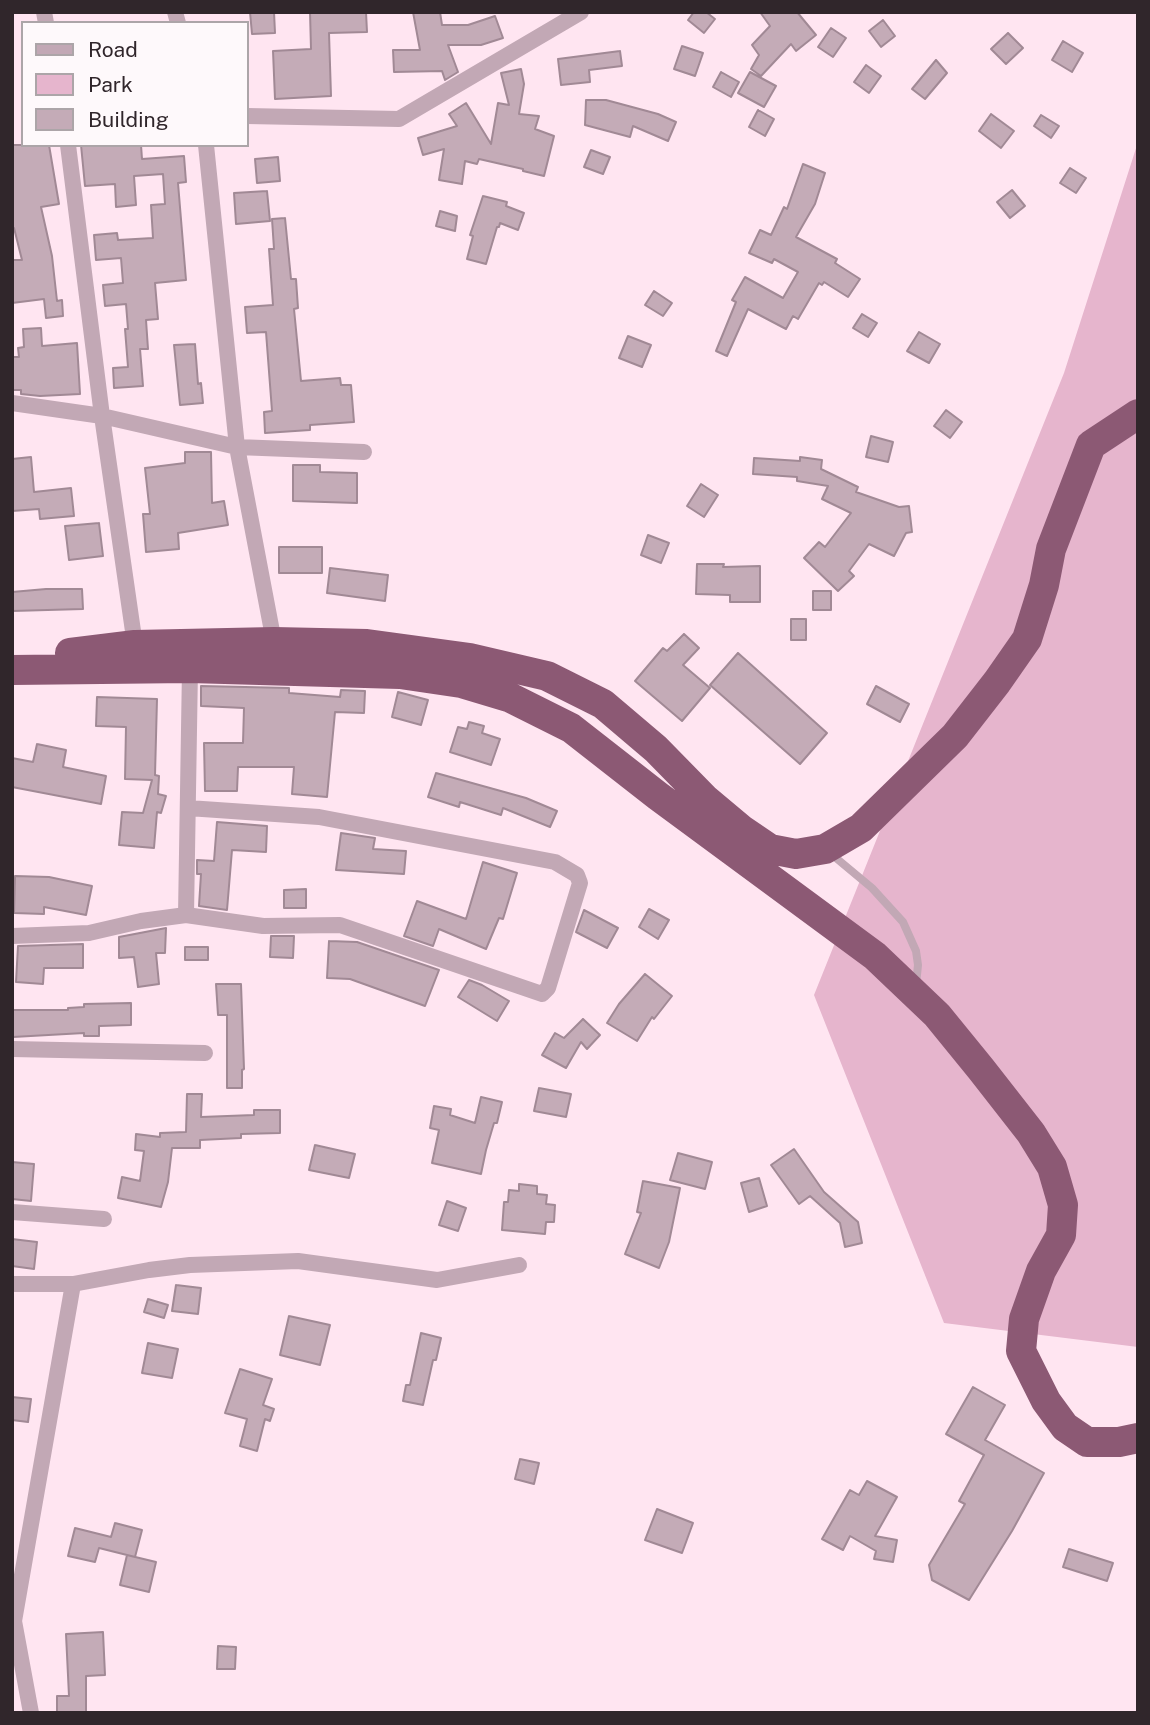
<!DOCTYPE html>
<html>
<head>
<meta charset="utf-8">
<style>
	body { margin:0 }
	#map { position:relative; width:1150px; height:1725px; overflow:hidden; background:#ffe5f1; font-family:"Public Sans",sans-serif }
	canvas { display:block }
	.frame { position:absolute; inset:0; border:14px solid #30262b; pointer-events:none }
	.legend { position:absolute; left:21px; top:21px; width:228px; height:126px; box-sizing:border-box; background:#fef9fb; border:2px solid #aca5a8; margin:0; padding:9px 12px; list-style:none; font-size:21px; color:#30262b }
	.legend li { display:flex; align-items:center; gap:14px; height:35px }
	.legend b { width:35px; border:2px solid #aca5a8 }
</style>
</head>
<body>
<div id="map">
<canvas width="1150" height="1725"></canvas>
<div class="frame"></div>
<ul class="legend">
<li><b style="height:9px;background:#c2a8b5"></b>Road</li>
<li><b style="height:19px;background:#e6b5cd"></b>Park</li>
<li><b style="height:19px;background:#c4abb7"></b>Building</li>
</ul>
</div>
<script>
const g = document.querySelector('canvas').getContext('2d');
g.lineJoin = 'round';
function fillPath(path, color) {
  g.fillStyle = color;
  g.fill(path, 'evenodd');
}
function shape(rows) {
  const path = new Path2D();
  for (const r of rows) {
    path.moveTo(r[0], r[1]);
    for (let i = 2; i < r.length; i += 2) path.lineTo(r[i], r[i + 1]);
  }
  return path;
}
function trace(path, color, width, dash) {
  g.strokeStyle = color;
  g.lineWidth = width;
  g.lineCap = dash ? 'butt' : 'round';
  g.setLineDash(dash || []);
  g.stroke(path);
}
fillPath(shape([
	[1138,142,1138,1347,944,1323,814,995,1064,373]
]), '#e6b5cd');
const building = shape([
	[250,12,274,12,275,33,252,34,250,12],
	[310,12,366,12,367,32,329,33,331,96,275,99,273,51,311,49,310,12],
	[413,12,440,12,442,25,468,25,495,16,503,38,481,45,448,45,458,72,445,80,442,71,394,72,393,50,420,50,413,12],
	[694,12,706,12,715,19,704,33,688,20,694,12],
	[760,12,797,12,816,35,796,51,791,44,761,76,751,69,759,55,752,45,770,26,760,12],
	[883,20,895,36,881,47,869,31,883,20],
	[831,28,846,38,833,57,818,47,831,28],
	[1008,33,1023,48,1006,64,991,49,1008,33],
	[1063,41,1083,53,1072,72,1052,60,1063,41],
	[682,46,703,53,695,76,674,69,682,46],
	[620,51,622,66,589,70,590,82,561,85,558,59,620,51],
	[936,60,947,73,925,99,912,89,936,60],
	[866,65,881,76,869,93,854,82,866,65],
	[521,69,524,84,519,114,539,116,535,129,554,136,544,176,523,171,523,169,479,159,477,164,465,161,462,184,439,180,444,149,423,155,418,138,457,126,449,114,466,103,491,144,498,103,509,105,501,73,521,69],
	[721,72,739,82,731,97,713,87,721,72],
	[750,72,776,86,764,107,738,93,750,72],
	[586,100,606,100,658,114,676,122,668,141,633,126,630,137,585,125,586,100],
	[758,110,774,119,765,136,749,127,758,110],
	[991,114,1014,131,1001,148,979,131,991,114],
	[1041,115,1059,126,1051,138,1034,126,1041,115],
	[12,145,49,145,59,204,41,207,52,256,57,301,62,300,63,316,46,318,44,299,12,303,12,260,22,260,14,228,12,228,12,145],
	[81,145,141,145,142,159,184,156,186,182,178,183,186,280,155,283,158,319,146,320,148,349,140,349,143,386,114,388,113,368,128,367,125,329,128,329,126,304,105,306,103,285,123,283,121,258,96,260,94,235,117,233,118,240,153,238,151,205,165,204,163,174,134,176,136,205,116,207,115,184,85,186,81,145],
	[591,150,610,157,603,174,584,167,591,150],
	[278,157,280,181,257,183,255,159,278,157],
	[803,164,825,173,815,204,796,237,837,259,835,263,860,279,848,297,824,282,822,285,819,283,798,319,793,316,786,329,748,309,727,356,716,351,736,302,732,300,745,277,783,298,798,272,774,259,772,263,749,253,760,230,771,235,784,207,787,209,803,164],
	[1070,168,1086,178,1076,193,1060,183,1070,168],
	[1012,190,1025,206,1010,218,997,202,1012,190],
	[267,191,270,221,236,224,234,193,267,191],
	[483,196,507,202,506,206,524,213,518,230,500,223,499,227,497,227,486,264,467,259,473,236,470,235,483,196],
	[440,211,457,216,455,231,436,226,440,211],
	[285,218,291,279,296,279,298,308,294,309,301,381,340,378,341,385,351,385,354,422,310,425,310,430,265,433,264,412,272,411,266,332,247,333,245,307,273,305,269,249,274,249,272,219,285,218],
	[654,291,672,303,663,316,645,305,654,291],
	[862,314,877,323,868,337,853,328,862,314],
	[41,328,42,346,77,343,80,394,40,396,21,394,21,390,12,390,12,357,19,357,18,348,24,347,23,329,41,328],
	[919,332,940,344,929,363,907,351,919,332],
	[628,336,651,345,642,367,619,358,628,336],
	[195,344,198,384,201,383,203,403,180,405,174,345,195,344],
	[946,410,962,422,950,438,934,426,946,410],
	[871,436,893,442,888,462,866,457,871,436],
	[185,452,211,452,212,503,224,501,228,525,178,533,179,549,146,552,143,514,150,514,145,468,185,463,185,452],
	[31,457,34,492,71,488,74,516,40,519,39,509,12,511,12,459,31,457],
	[800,457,822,460,821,469,858,487,856,492,899,507,909,506,912,532,906,533,894,556,869,544,849,571,854,576,838,591,804,558,819,542,825,547,851,513,822,499,828,486,797,481,797,477,753,474,754,458,800,461,800,457],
	[293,465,320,465,320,472,357,473,357,503,293,501,293,465],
	[701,484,718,495,704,517,687,506,701,484],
	[99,523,103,556,69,560,65,526,99,523],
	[648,535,669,543,661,563,641,555,648,535],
	[279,547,322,547,322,573,279,573,279,547],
	[697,564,724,564,723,567,760,566,760,602,730,602,730,595,696,594,697,564],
	[330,568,388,575,385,601,327,593,330,568],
	[46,589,82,589,83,609,12,611,12,592,46,589],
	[813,591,831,591,831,610,813,610,813,591],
	[791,619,806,619,806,640,791,640,791,619],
	[684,634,699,648,683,665,710,688,682,721,635,681,663,648,667,651,684,634],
	[738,653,827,733,800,764,710,685,738,653],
	[201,686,289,688,289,693,340,697,341,690,365,691,364,713,335,712,327,797,292,794,294,767,238,767,237,791,205,791,204,743,243,743,244,708,201,706,201,686],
	[876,686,909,704,900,722,867,704,876,686],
	[398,692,428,700,421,725,392,717,398,692],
	[97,697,157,699,155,775,159,776,158,794,166,796,161,813,157,812,154,848,119,845,122,812,143,813,152,780,125,779,126,727,96,726,97,697],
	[469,722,484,726,482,733,500,739,491,765,450,752,458,727,467,729,469,722],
	[37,744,66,750,63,767,106,776,101,804,12,787,12,758,33,762,37,744],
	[436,773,526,798,557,811,550,827,503,808,501,815,460,802,459,807,428,797,436,773],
	[217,822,267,826,266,852,232,850,227,910,199,906,201,874,197,874,197,860,214,861,217,822],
	[341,833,375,838,373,849,406,851,404,874,336,870,341,833],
	[483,862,517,873,503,919,499,918,486,949,439,929,433,946,404,936,417,901,466,919,483,862],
	[15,876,49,877,92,886,86,915,44,907,44,914,14,913,15,876],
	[306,889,306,908,284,908,284,890,306,889],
	[649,909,669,920,658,939,639,927,649,909],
	[584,910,618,928,607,948,576,932,584,910],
	[166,928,165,953,156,953,159,984,138,987,134,957,119,958,119,937,166,928],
	[271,936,294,936,293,958,270,957,271,936],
	[329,941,357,942,439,970,425,1006,350,979,327,978,329,941],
	[83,944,83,968,44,968,43,984,16,982,18,946,83,944],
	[185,947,208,947,208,960,185,960,185,947],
	[645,974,672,996,654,1019,652,1017,637,1041,607,1023,619,1004,645,974],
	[469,980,482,985,509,1001,497,1021,458,997,469,980],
	[216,984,241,984,244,1069,242,1070,242,1088,227,1088,227,1015,218,1015,216,984],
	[131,1003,131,1025,99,1026,99,1036,84,1036,84,1033,13,1037,13,1010,68,1010,68,1008,84,1007,84,1004,131,1003],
	[583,1019,600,1035,587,1049,581,1042,566,1068,542,1055,555,1033,564,1038,583,1019],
	[539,1088,571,1094,566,1117,534,1111,539,1088],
	[187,1094,202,1094,201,1117,254,1115,254,1110,280,1110,280,1133,241,1134,241,1138,200,1140,200,1148,172,1148,168,1182,161,1207,118,1198,122,1177,140,1181,144,1151,135,1150,136,1134,160,1137,160,1133,186,1132,187,1094],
	[481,1097,502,1102,497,1123,494,1123,486,1150,481,1174,432,1163,439,1130,430,1128,434,1106,451,1109,450,1115,475,1123,481,1097],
	[315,1145,355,1154,349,1178,309,1170,315,1145],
	[794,1149,824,1192,858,1222,862,1243,845,1247,840,1223,810,1196,799,1204,771,1165,794,1149],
	[678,1153,712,1162,705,1189,670,1180,678,1153],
	[12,1162,34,1164,31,1201,12,1199,12,1162],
	[759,1178,767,1206,749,1212,741,1183,759,1178],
	[643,1181,680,1188,669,1242,659,1268,625,1254,641,1213,637,1212,643,1181],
	[519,1184,537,1186,537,1194,547,1195,546,1204,555,1205,554,1222,546,1222,545,1234,502,1230,504,1202,508,1202,509,1190,519,1191,519,1184],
	[447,1201,466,1208,458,1231,439,1225,447,1201],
	[12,1239,37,1242,34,1269,12,1266,12,1239],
	[176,1285,201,1288,198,1314,172,1311,176,1285],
	[148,1299,168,1305,164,1318,144,1312,148,1299],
	[289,1316,330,1325,320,1365,280,1355,289,1316],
	[421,1333,441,1338,436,1360,433,1360,423,1405,403,1401,406,1385,410,1385,421,1333],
	[148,1343,178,1349,172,1378,142,1373,148,1343],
	[240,1369,272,1379,263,1405,274,1409,270,1421,265,1419,257,1451,240,1446,247,1419,225,1413,240,1369],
	[973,1387,1005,1405,985,1440,1044,1473,1012,1531,969,1600,932,1580,929,1565,965,1504,959,1501,984,1455,946,1434,973,1387],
	[12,1397,31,1399,28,1422,12,1420,12,1397],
	[520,1459,539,1463,534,1484,515,1479,520,1459],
	[867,1481,897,1497,875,1536,897,1540,893,1562,874,1559,876,1551,850,1536,843,1550,822,1539,850,1490,859,1495,867,1481],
	[657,1509,693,1523,682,1553,645,1540,657,1509],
	[115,1523,142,1530,135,1557,99,1548,95,1562,68,1556,75,1528,111,1537,115,1523],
	[1069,1549,1113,1563,1107,1581,1063,1567,1069,1549],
	[127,1555,156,1562,149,1592,120,1585,127,1555],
	[103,1632,105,1675,86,1676,86,1713,57,1713,57,1696,69,1696,66,1634,103,1632],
	[218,1646,236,1647,235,1669,217,1669,218,1646]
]);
fillPath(building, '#c4abb7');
trace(building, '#a18995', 2);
trace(shape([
	[830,853,872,888,903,922,916,951,918,965,916,984]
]), '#c2a8b5', 8);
trace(shape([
	[44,12,46,23],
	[175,12,178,23],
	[247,116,399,119,581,12],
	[68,145,102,416,135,645],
	[206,145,237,447,274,642],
	[12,403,102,416,237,447,364,452],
	[186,915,263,926,340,925,542,994,548,988,580,883,577,875,555,862,319,817,188,808],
	[12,936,89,933,141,921,186,915,190,668],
	[12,1049,205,1053],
	[12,1212,104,1219],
	[12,1284,73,1284,149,1270,190,1265,298,1261,437,1280,519,1265],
	[31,1713,14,1621,73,1284]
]), '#c2a8b5', 16);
trace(shape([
	[70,653,135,645,274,642,367,644,470,658,547,676,603,704,656,749,705,799,742,830,770,849,796,854,825,849,861,828,955,736,997,682,1027,639,1044,585,1051,549,1091,445,1138,414],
	[12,670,190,668,400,674,461,683,511,698,571,728,658,796,875,956,937,1015,981,1069,1031,1133,1052,1167,1063,1205,1061,1235,1041,1271,1024,1319,1021,1351,1046,1401,1065,1427,1087,1442,1119,1442,1138,1438]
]), '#8c5974', 30);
</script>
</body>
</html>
